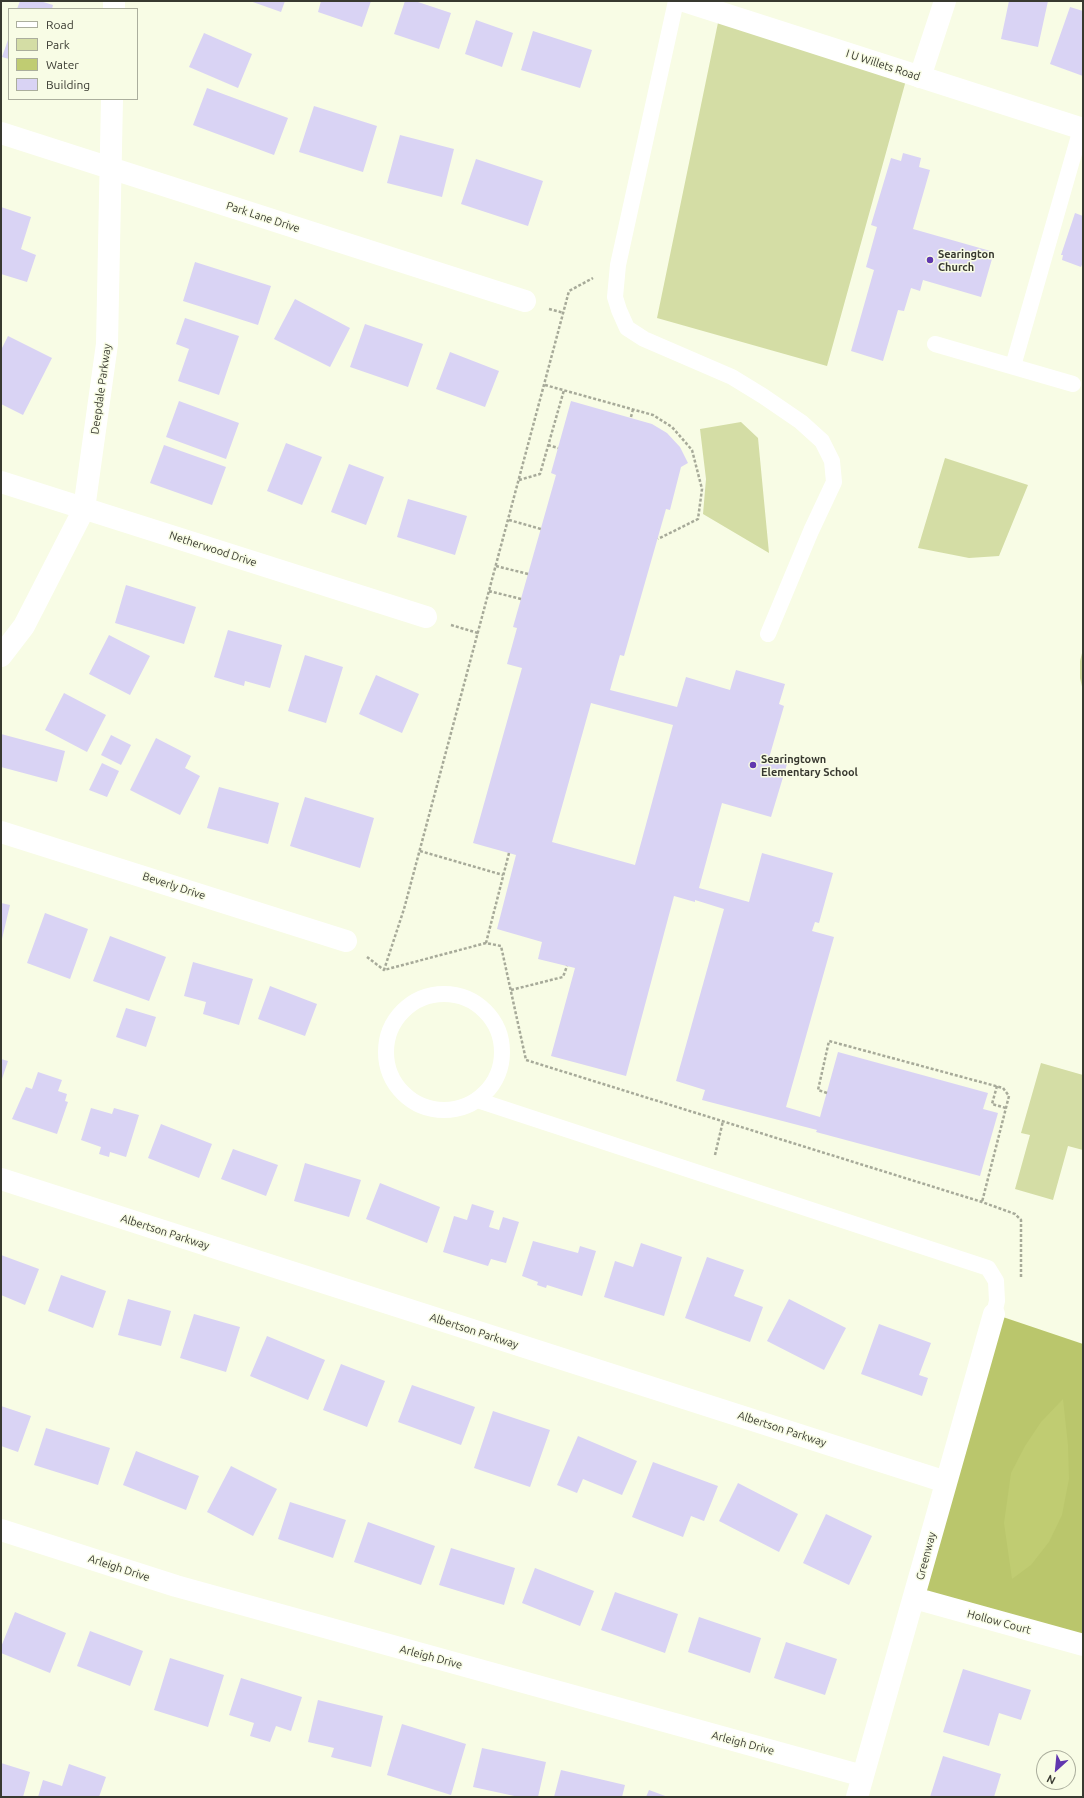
<!DOCTYPE html>
<html>
<head>
<meta charset="utf-8">
<style>
	body { margin:0 }
	#map { position:relative; width:1084px; height:1798px; overflow:hidden; background:#f8fce5; font-family:Ubuntu,sans-serif }
	canvas { display:block }
	.frame { position:absolute; inset:0; border:2px solid #383930; pointer-events:none }
	.legend { position:absolute; left:8px; top:8px; width:130px; height:92px; box-sizing:border-box; background:#f8fce5; border:1px solid #abae9d; margin:0; padding:5px 7px; list-style:none; font-size:12px; color:#383930 }
	.legend li { display:flex; align-items:center; gap:8px; height:20px }
	.legend b { width:20px; border:1px solid #abae9d }
	.north { position:absolute; left:1036px; top:1750px; width:40px; height:40px; box-sizing:border-box; background:#f8fce5; border:1px solid #abae9d; border-radius:50%; rotate:207deg; font-size:11px; font-weight:700; line-height:16px; text-align:center; color:#383930 }
	.north::after { content:''; display:block; margin:auto; width:14px; height:18px; background:#6137af; clip-path:polygon(50% 0,100% 100%,50% 72%,0 100%) }
</style>
</head>
<body>
<div id="map">
<canvas width="1084" height="1798"></canvas>
<div class="frame"></div>
<ul class="legend">
<li><b style="height:5px;background:#fff"></b>Road</li>
<li><b style="height:11px;background:#d4dda5"></b>Park</li>
<li><b style="height:11px;background:#c0cc72"></b>Water</li>
<li><b style="height:11px;background:#d9d3f4"></b>Building</li>
</ul>
<div class="north">N</div>
</div>
<script>
const g = document.querySelector('canvas').getContext('2d');
g.lineJoin = 'round';
function fillPath(path, color) {
  g.fillStyle = color;
  g.fill(path, 'evenodd');
}
function shape(rows) {
  const path = new Path2D();
  for (const r of rows) {
    if (r.length === 3) {
      path.moveTo(r[0] + r[2], r[1]);
      path.arc(r[0], r[1], r[2], 0, 2 * Math.PI);
      continue;
    }
    path.moveTo(r[0], r[1]);
    for (let i = 2; i < r.length; i += 2) path.lineTo(r[i], r[i + 1]);
  }
  return path;
}
function trace(path, color, width, dash) {
  g.strokeStyle = color;
  g.lineWidth = width;
  g.lineCap = dash ? 'butt' : 'round';
  g.setLineDash(dash || []);
  g.stroke(path);
}
function write(font, color, halo, rows, align = 'center') {
  g.font = font + ' Ubuntu,sans-serif';
  g.lineWidth = 3;
  g.setLineDash([]);
  g.textBaseline = 'middle';
  g.strokeStyle = halo;
  g.fillStyle = color;
  for (const [text, x, y, turn = 0] of rows) {
    g.save();
    g.translate(x, y);
    g.rotate((+turn || 0) * Math.PI / 180);
    g.textAlign = isNaN(turn) ? turn : align;
    if (halo) g.strokeText(text, 0, 0);
    g.fillText(text, 0, 0);
    g.restore();
  }
}
fillPath(shape([
	[720,13,908,73,827,366,657,318],
	[741,422,758,438,769,553,703,514,706,479,700,429],
	[945,458,1028,485,999,556,969,558,918,548],
	[1083,649,1083,691,1080,678,1080,661],
	[1041,1063,1083,1075,1083,1150,1068,1146,1053,1200,1015,1189,1030,1135,1021,1133]
]), '#d4dda5');
fillPath(shape([
	[994,1314,1083,1344,1083,1633,1080,1644,914,1598]
]), '#bac66c');
fillPath(shape([
	[1063,1399,1068,1445,1069,1479,1062,1515,1049,1542,1031,1565,1012,1579,1004,1523,1011,1473,1025,1446,1041,1422]
]), '#c0cc72');
fillPath(shape([
	[20,1,40,1,53,5,52,9,17,9],
	[250,1,285,1,281,12],
	[321,1,371,1,362,27,318,12],
	[405,1,415,1,451,13,439,49,394,34],
	[1009,1,1048,1,1038,47,1001,39],
	[1070,7,1083,11,1083,76,1050,64],
	[476,20,513,33,502,67,465,54],
	[533,31,592,50,580,88,521,70],
	[204,33,252,54,238,88,189,67],
	[9,37,9,59,2,57],
	[207,88,288,118,274,155,193,125],
	[314,106,377,126,363,172,299,152],
	[400,135,454,149,442,197,387,183],
	[903,153,921,158,919,167,930,170,913,229,994,252,981,297,923,280,920,291,911,288,904,311,898,310,883,361,851,351,874,270,866,267,877,227,871,225,891,158,901,161],
	[476,159,543,181,528,226,461,204],
	[1,207,31,217,21,249,36,255,27,282,1,274],
	[1075,213,1083,216,1083,262,1081,267,1062,260,1063,255,1061,255],
	[195,262,271,286,258,325,183,301],
	[295,299,350,328,330,367,274,339],
	[185,318,239,336,219,395,178,381,189,349,176,344],
	[365,324,423,344,408,387,350,367],
	[8,336,52,358,23,415,1,404,1,350],
	[450,352,499,371,485,407,436,389],
	[179,401,239,423,226,459,166,437],
	[571,401,652,424,667,433,680,447,688,463,681,467,670,510,666,509,624,656,620,655,610,690,677,707,686,677,730,690,736,670,785,684,779,704,784,706,769,758,787,764,771,817,722,803,699,888,749,902,762,853,833,873,819,923,815,922,812,931,834,937,786,1107,820,1117,838,1052,988,1093,983,1109,998,1113,980,1176,816,1132,817,1130,702,1100,705,1090,676,1081,724,909,695,900,695,902,674,896,626,1076,551,1056,575,968,538,959,542,942,497,929,516,855,473,843,522,668,507,664,517,628,513,627,556,475,551,473],
	[591,703,673,725,635,865,552,842],
	[286,443,322,457,302,505,267,491],
	[164,445,226,467,212,505,150,483],
	[349,464,384,477,366,525,331,512],
	[408,499,467,516,455,555,397,537],
	[126,585,196,607,184,644,115,623],
	[228,630,282,645,270,688,245,681,244,686,214,677],
	[109,635,150,656,130,695,89,674],
	[305,655,343,667,326,723,288,711],
	[376,675,419,694,402,733,359,714],
	[64,693,106,715,87,752,45,730],
	[1,734,65,751,57,782,1,767],
	[111,735,131,745,121,765,101,755],
	[156,738,191,756,185,768,200,776,180,815,130,790],
	[102,763,119,771,107,797,89,790],
	[219,787,279,803,268,844,207,828],
	[305,797,374,818,360,868,290,846],
	[1,903,10,905,2,939,1,939],
	[45,913,88,929,70,979,27,963],
	[110,936,166,957,149,1001,93,981],
	[193,962,253,979,239,1025,203,1014,206,1002,184,996],
	[270,986,317,1004,305,1036,258,1019],
	[126,1008,156,1017,146,1047,116,1037],
	[1,1059,8,1061,1,1082],
	[38,1072,62,1080,58,1091,67,1094,65,1101,68,1102,57,1134,12,1119,26,1087,32,1089],
	[91,1108,112,1114,114,1108,139,1115,126,1157,110,1152,109,1157,99,1154,101,1147,81,1140],
	[161,1124,212,1144,199,1178,148,1158],
	[233,1149,278,1165,266,1196,221,1179],
	[305,1163,361,1180,349,1217,294,1201],
	[380,1183,440,1207,427,1243,366,1219],
	[472,1204,494,1211,489,1227,499,1230,503,1217,519,1222,506,1263,491,1259,488,1266,443,1252,454,1216,467,1220],
	[533,1241,578,1253,580,1246,596,1251,582,1296,547,1285,546,1288,537,1285,538,1282,522,1276],
	[641,1243,682,1257,664,1316,604,1297,615,1261,633,1267],
	[1,1255,39,1269,25,1305,1,1295],
	[707,1257,744,1270,734,1296,763,1307,750,1342,685,1318],
	[61,1275,106,1291,93,1328,48,1311],
	[128,1299,171,1311,161,1346,118,1335],
	[789,1299,846,1328,824,1370,767,1341],
	[194,1314,240,1327,226,1372,180,1358],
	[879,1324,931,1343,919,1375,928,1378,922,1396,861,1374],
	[267,1336,325,1360,308,1400,250,1376],
	[341,1364,385,1381,367,1427,323,1410],
	[412,1385,475,1407,461,1445,398,1422],
	[1,1406,31,1416,18,1452,1,1446],
	[493,1411,550,1430,530,1487,474,1468],
	[46,1428,110,1448,98,1485,34,1465],
	[578,1436,637,1461,622,1495,583,1479,577,1493,557,1485],
	[136,1451,199,1476,186,1510,123,1485],
	[653,1462,718,1486,704,1521,691,1516,683,1537,632,1517],
	[231,1466,277,1489,253,1536,207,1512],
	[738,1483,798,1514,779,1552,719,1521],
	[290,1502,346,1520,333,1558,278,1539],
	[826,1514,872,1536,849,1585,803,1563],
	[368,1522,435,1546,421,1585,354,1562],
	[451,1548,515,1568,504,1605,439,1585],
	[535,1568,594,1591,580,1626,522,1603],
	[615,1592,678,1614,665,1653,601,1630],
	[15,1612,66,1633,50,1673,1,1653,1,1647],
	[699,1617,761,1638,750,1673,688,1652],
	[90,1631,143,1651,130,1686,77,1666],
	[786,1642,837,1659,825,1695,774,1678],
	[170,1658,224,1675,208,1727,154,1710],
	[963,1669,1031,1690,1021,1720,999,1713,989,1746,943,1732],
	[241,1678,302,1697,291,1731,276,1726,270,1742,250,1736,254,1723,229,1715],
	[318,1700,383,1716,371,1767,331,1757,334,1748,308,1742],
	[402,1724,466,1744,451,1795,387,1775],
	[482,1748,546,1762,538,1797,519,1797,473,1787],
	[943,1756,1001,1774,994,1797,930,1797],
	[1,1763,30,1772,23,1797,1,1797],
	[69,1764,106,1777,99,1797,38,1797,43,1780,62,1786],
	[561,1770,625,1785,622,1797,554,1797],
	[649,1790,668,1797,646,1797]
]), '#d9d3f4');
trace(shape([
	[549,309,564,313],
	[545,385,653,415,672,427,692,450,702,489,698,519,658,539],
	[631,417,633,409],
	[548,445,558,448],
	[519,480,540,474,564,390],
	[509,520,541,529],
	[496,566,528,574],
	[489,591,521,599],
	[451,625,478,633],
	[420,851,503,875],
	[509,853,486,943,501,946,526,1060,982,1202,1015,1214,1021,1220,1021,1278],
	[486,943,384,970,404,909,569,291,593,278],
	[367,957,384,970],
	[511,990,563,977,567,966],
	[997,1086,992,1104,1006,1108],
	[827,1093,818,1090,829,1041,1003,1088,1009,1096,982,1202],
	[715,1155,723,1121]
]), '#a7aa99', 2.5, [3, 2]);
trace(shape([
	[676,1,618,265,615,297,619,310,627,328,644,339,732,377,763,396,801,422,822,441,832,461,834,482,811,531,768,634],
	[935,344,1073,384],
	[1013,366,1081,129],
	[444,1052,58],
	[477,1100,988,1268,996,1281,997,1301,994,1314]
]), '#fff', 16);
trace(shape([
	[114,9,114,1],
	[920,77,945,1],
	[1,133,525,301],
	[1,482,426,617],
	[1,656,24,626,84,509,107,344,112,99],
	[1,832,346,941],
	[1,1179,946,1482],
	[1,1530,176,1586,863,1776],
	[914,1598,1083,1645],
	[857,1797,994,1314]
]), '#fff', 22);
trace(shape([
	[684,1,1083,129]
]), '#fff', 22);
for (const [x, y, r, color] of [
	[930,260,4,"#6137af"],
	[753,765,4,"#6137af"]
]) {
  const dot = new Path2D();
  dot.arc(x, y, r, 0, 2 * Math.PI);
  g.fillStyle = color;
  g.fill(dot);
  trace(dot, '#f8fce5', 1.5);
}
write('11px', '#383930', '#f8fce5', [
	["I U Willets Road",883,65,18],
	["Park Lane Drive",263,217,18],
	["Deepdale Parkway",101,389,-82],
	["Netherwood Drive",213,549,18],
	["Beverly Drive",174,886,18],
	["Albertson Parkway",165,1232,18],
	["Albertson Parkway",474,1331,18],
	["Albertson Parkway",782,1429,18],
	["Greenway",926,1556,-75],
	["Arleigh Drive",119,1568,18],
	["Hollow Court",999,1622,15],
	["Arleigh Drive",431,1657,15],
	["Arleigh Drive",743,1743,15]
]);
write('bold 11px', '#383930', '#f8fce5', [
	["Searington",938,254],
	["Church",938,267],
	["Searingtown",761,759],
	["Elementary School",761,772]
], 'left');
</script>
</body>
</html>
